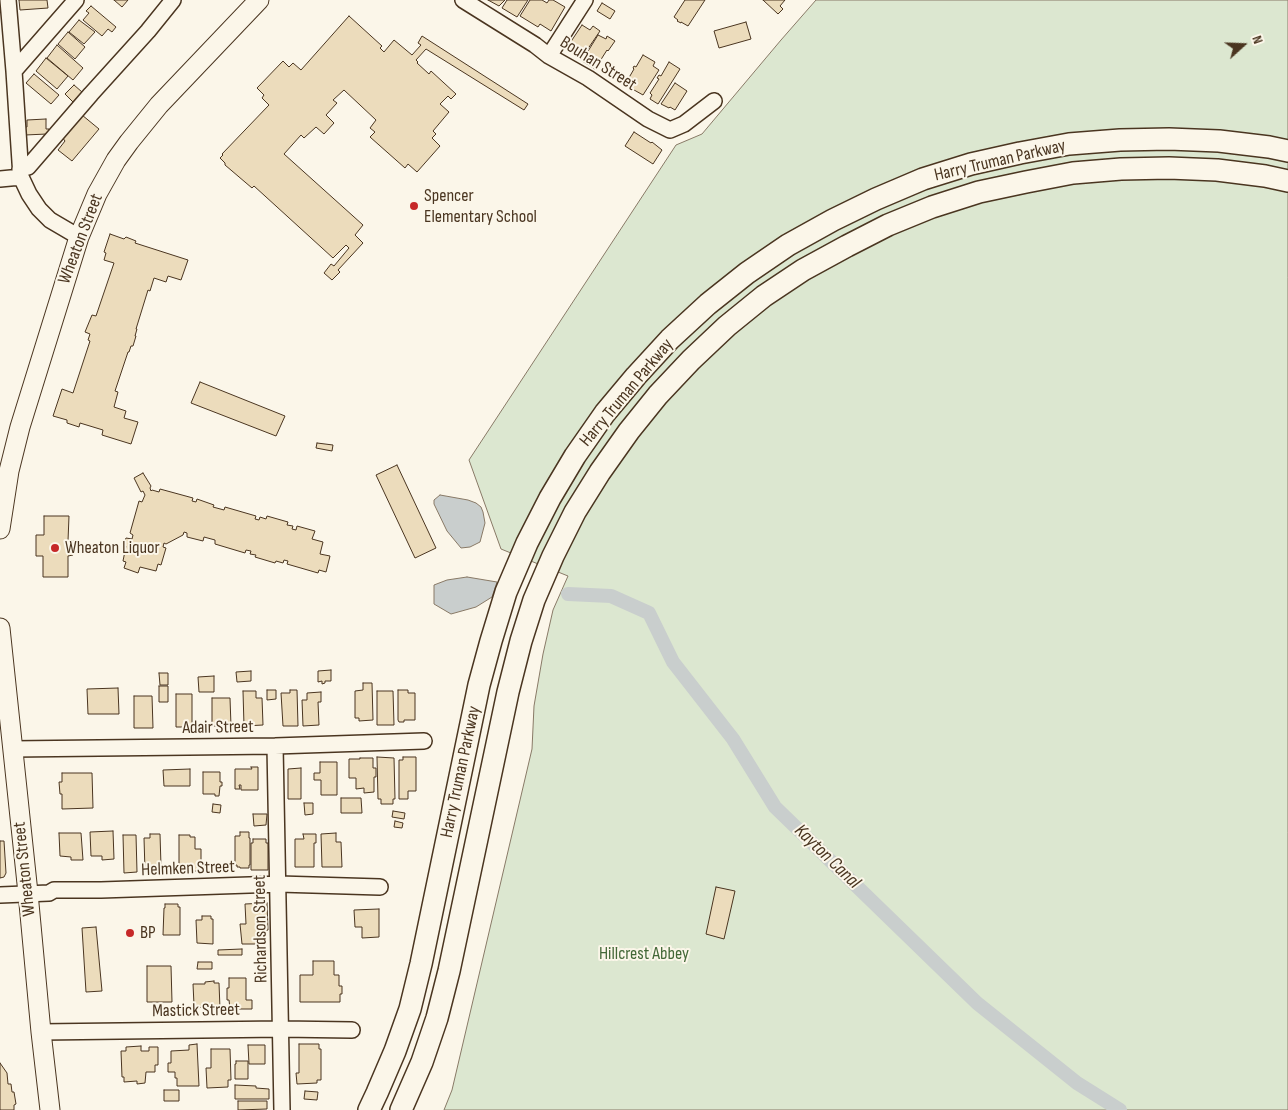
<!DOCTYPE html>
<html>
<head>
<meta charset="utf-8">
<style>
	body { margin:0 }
	#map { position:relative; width:1288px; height:1110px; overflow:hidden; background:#fbf6e9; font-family:"Sofia Sans Condensed",sans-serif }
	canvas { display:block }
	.north { position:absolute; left:1218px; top:20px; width:50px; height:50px; -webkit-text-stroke:4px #fbf6e9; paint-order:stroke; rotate:70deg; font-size:14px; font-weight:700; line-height:20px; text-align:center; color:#4a3520 }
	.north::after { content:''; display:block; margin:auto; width:18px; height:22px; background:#4a3520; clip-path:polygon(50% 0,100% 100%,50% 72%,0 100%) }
</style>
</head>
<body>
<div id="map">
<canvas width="1288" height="1110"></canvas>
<div class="north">N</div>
</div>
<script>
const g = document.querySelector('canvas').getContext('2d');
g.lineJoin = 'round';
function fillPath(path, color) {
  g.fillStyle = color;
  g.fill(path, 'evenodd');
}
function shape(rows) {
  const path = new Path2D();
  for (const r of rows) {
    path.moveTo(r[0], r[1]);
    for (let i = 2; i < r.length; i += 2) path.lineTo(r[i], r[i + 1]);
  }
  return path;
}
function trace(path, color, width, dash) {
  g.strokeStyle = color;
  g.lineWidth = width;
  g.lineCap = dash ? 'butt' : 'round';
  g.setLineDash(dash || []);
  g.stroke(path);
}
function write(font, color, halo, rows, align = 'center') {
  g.font = font + ' "Sofia Sans Condensed",sans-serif';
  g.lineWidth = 4;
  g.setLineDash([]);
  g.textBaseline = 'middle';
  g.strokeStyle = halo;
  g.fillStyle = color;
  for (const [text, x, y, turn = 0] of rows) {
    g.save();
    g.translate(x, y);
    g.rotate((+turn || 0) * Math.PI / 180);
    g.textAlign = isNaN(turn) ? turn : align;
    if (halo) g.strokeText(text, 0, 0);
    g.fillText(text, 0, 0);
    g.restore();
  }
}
const green = shape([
	[816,0,1288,0,1288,1110,444,1110,452,1090,532,749,534,706,543,654,553,610,568,576,501,549,469,460,676,145,702,134,781,40,816,0]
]);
fillPath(green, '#dce7d0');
trace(green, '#887966', 1);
const water = shape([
	[440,495,468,500,476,503,481,507,483,512,485,523,480,542,470,547,461,548,447,531,434,504,434,500,440,495],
	[467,577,497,582,492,597,476,607,451,614,434,604,434,585,447,580,467,577]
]);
fillPath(water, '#c9cecd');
trace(water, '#887966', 1);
trace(shape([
	[568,594,611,596,649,613,673,662,733,739,775,807,977,1003,1077,1083,1120,1110]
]), '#c9cecd', 14);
const building = shape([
	[19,0,47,0,48,8,20,10,19,0],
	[114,0,128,0,122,7,114,0],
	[488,0,505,0,499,6,488,0],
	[507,0,528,0,517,17,502,8,507,0],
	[530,0,542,0,547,3,549,0,553,0,565,7,551,31,540,24,538,27,520,16,530,0],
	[685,0,705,0,688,26,681,22,681,23,677,21,678,20,674,17,685,0],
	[763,0,785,0,780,6,783,9,778,14,763,0],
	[602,3,615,11,610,19,597,11,602,3],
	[91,6,116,27,112,32,108,29,102,36,83,20,89,13,86,11,91,6],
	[349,16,382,46,380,48,384,52,394,40,412,55,421,45,418,43,422,36,528,104,524,110,426,49,416,60,418,62,417,63,429,74,431,71,456,94,451,99,448,96,440,104,449,112,433,131,436,134,432,138,440,146,417,172,408,164,405,168,370,137,375,132,370,128,376,120,344,90,333,100,337,103,326,115,334,123,324,134,316,127,304,138,301,135,284,154,363,225,355,235,363,243,338,270,340,272,332,280,324,273,331,264,334,266,349,248,346,245,333,258,254,186,252,188,225,165,225,163,220,158,223,155,222,154,269,105,262,98,264,95,257,88,283,61,289,67,293,63,301,70,349,16],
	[79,20,95,32,84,44,69,32,79,20],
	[746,22,751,39,719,48,714,31,746,22],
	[582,25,590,30,593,26,600,31,583,56,577,51,575,54,566,49,582,25],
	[68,32,85,47,75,59,58,44,68,32],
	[598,35,606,39,607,36,615,41,608,51,607,50,595,69,582,61,598,35],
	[57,45,83,68,73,80,47,58,57,45],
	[643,55,655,62,653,66,659,70,643,95,627,86,629,83,627,81,634,69,633,68,634,66,636,67,643,55],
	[46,58,68,76,57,89,36,71,46,58],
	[669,62,680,69,658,104,650,99,652,95,650,93,659,79,657,78,659,75,661,76,669,62],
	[34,74,59,95,51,104,26,83,34,74],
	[675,83,687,91,675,110,670,107,669,108,661,104,675,83],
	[74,85,82,92,73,102,65,94,74,85],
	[82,115,99,129,72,161,58,150,65,141,62,137,72,125,73,127,82,115],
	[46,119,46,129,49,129,49,133,47,133,47,134,25,135,25,127,27,127,27,120,46,119],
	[634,132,651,143,652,142,662,150,653,164,625,146,634,132],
	[110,234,124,239,126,237,136,241,135,243,188,260,181,280,168,276,166,282,154,278,150,291,148,290,136,329,137,329,135,336,136,336,133,346,131,346,129,352,128,352,115,391,118,392,114,407,126,411,124,418,138,422,131,444,102,435,103,430,80,423,79,427,67,423,67,420,53,416,62,389,73,393,90,341,88,340,90,334,85,332,92,315,96,316,114,263,104,260,106,253,104,252,110,234],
	[200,382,285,416,276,436,191,403,200,382],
	[317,443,333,445,332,451,316,448,317,443],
	[397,465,436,548,415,558,376,475,397,465],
	[143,473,151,486,150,488,151,491,152,490,159,492,160,489,193,498,192,501,196,502,197,499,214,505,213,507,224,510,225,507,256,516,255,519,259,520,260,517,266,519,267,516,288,522,287,525,293,526,292,529,296,530,297,526,315,531,312,539,323,542,320,554,330,556,326,572,319,570,318,573,287,564,288,561,284,560,283,563,276,561,275,563,255,557,256,555,250,554,251,551,246,550,245,553,215,544,215,540,204,537,203,541,187,537,187,533,184,532,183,535,166,544,164,543,163,547,166,548,161,565,158,564,156,571,140,567,138,573,124,568,126,562,123,561,126,546,123,545,126,538,132,539,133,535,130,533,139,501,142,502,145,495,143,491,141,492,134,478,143,473],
	[44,516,69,516,68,541,74,541,73,555,68,556,68,577,43,577,43,556,36,556,36,535,44,535,44,516],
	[331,670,331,681,325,681,325,683,322,684,322,681,318,682,318,671,331,670],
	[251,671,251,681,237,682,236,672,251,671],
	[159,673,168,673,168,685,160,685,159,673],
	[214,676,214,692,199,692,198,677,214,676],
	[363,683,372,683,373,720,359,721,359,718,355,718,355,691,363,690,363,683],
	[159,686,168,686,168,702,159,702,159,686],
	[118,688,119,714,88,714,87,689,118,688],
	[267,690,276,690,276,699,267,700,267,690],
	[290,690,297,690,298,726,283,726,281,693,290,693,290,690],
	[398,690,408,690,408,693,415,693,415,720,404,720,404,722,399,722,398,720,398,690],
	[243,691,256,691,256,698,262,698,263,725,244,726,243,691],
	[377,691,393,691,394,725,377,725,377,691],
	[321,692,321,702,318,702,319,725,303,726,302,700,307,700,307,693,321,692],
	[176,694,192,694,192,727,176,727,176,694],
	[134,696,152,696,153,728,134,728,134,696],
	[212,698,230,698,231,726,212,726,212,698],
	[377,757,394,758,395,799,393,799,393,804,381,804,381,799,378,799,377,757],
	[403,757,416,757,416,791,408,791,408,799,399,799,399,760,403,760,403,757],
	[360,758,373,758,373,768,376,768,376,777,374,777,374,792,364,793,364,788,356,789,356,778,349,778,349,759,360,759,360,758],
	[320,762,337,762,337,795,321,795,321,780,314,780,314,773,320,773,320,762],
	[251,767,258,767,258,790,241,790,241,785,239,785,240,789,235,789,235,769,252,769,251,767],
	[301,768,301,799,288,799,288,769,301,768],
	[190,769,190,786,164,786,163,770,190,769],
	[203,772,220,772,220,782,222,782,222,786,220,786,219,796,215,796,215,794,203,794,203,772],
	[62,773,92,773,93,808,62,809,62,794,60,794,59,782,62,782,62,773],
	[341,798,361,798,362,813,341,813,341,798],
	[304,803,313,803,313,814,305,815,304,803],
	[213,804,221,805,220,813,212,812,213,804],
	[393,811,405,813,404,819,392,817,393,811],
	[253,814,267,814,266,825,254,826,253,814],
	[395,821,403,823,402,828,394,827,395,821],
	[113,831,114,859,102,860,102,856,91,856,90,832,113,831],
	[240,832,249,832,249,838,250,838,250,865,249,865,249,868,240,868,240,867,237,867,237,865,235,865,235,836,240,836,240,832],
	[59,833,81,833,83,860,71,860,71,857,60,856,59,833],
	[336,833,336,842,341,842,342,867,322,867,321,834,336,833],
	[150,834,160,834,161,866,159,866,159,871,145,871,144,838,150,838,150,834],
	[303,834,316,834,316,843,314,843,314,867,295,867,295,839,304,839,303,834],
	[123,835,136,835,137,872,124,873,123,835],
	[179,835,190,835,190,837,195,837,195,849,201,849,201,866,198,866,198,871,182,871,182,866,179,866,179,835],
	[253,839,266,839,266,843,268,843,268,870,251,870,251,843,253,843,253,839],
	[0,841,4,841,6,873,4,877,0,878,0,841],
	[716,887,735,891,724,939,706,934,716,887],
	[267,903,268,930,264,931,264,944,242,944,240,924,246,924,245,904,267,903],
	[165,904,178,904,178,907,180,907,180,935,163,935,164,908,165,908,165,904],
	[379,909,379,937,362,938,362,927,355,927,354,910,379,909],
	[202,916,211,916,211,919,213,919,213,944,197,943,196,920,202,920,202,916],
	[96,927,102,991,86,992,82,928,96,927],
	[242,949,242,955,218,955,218,950,242,949],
	[313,961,334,961,334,975,339,975,339,986,342,986,342,994,340,994,340,1002,300,1002,300,975,313,975,313,961],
	[198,962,212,962,212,969,197,969,198,962],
	[147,966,171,966,172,1002,147,1002,147,966],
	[229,978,246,978,246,1000,252,1000,252,1009,230,1009,229,1000,227,1000,227,988,229,988,229,978],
	[214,981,214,983,219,983,220,1009,204,1010,204,1005,203,1005,202,1007,198,1008,196,1005,194,1005,193,984,205,984,205,982,214,981],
	[197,1044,199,1086,177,1086,177,1078,175,1078,175,1072,168,1072,168,1063,171,1063,171,1051,189,1050,189,1045,197,1044],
	[299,1044,319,1044,319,1049,321,1049,321,1080,317,1080,317,1083,297,1084,296,1073,299,1073,299,1044],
	[248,1045,265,1045,265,1064,249,1064,248,1045],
	[141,1046,141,1051,149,1051,149,1047,158,1047,158,1065,155,1065,155,1072,146,1072,145,1083,137,1084,137,1081,124,1082,124,1077,122,1077,121,1051,126,1051,126,1047,141,1046],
	[211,1049,230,1049,231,1080,228,1080,228,1087,207,1088,206,1068,211,1068,211,1049],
	[236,1061,248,1061,248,1079,235,1079,235,1064,236,1064,236,1061],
	[0,1063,7,1073,8,1084,11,1084,12,1092,14,1092,16,1104,14,1105,14,1110,0,1110,0,1063],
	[235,1085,256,1086,256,1088,269,1089,269,1099,235,1099,235,1085],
	[164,1090,179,1090,179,1101,164,1101,164,1090],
	[305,1091,318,1092,317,1100,304,1099,305,1091],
	[238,1101,267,1101,267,1109,238,1110,238,1101]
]);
fillPath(building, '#ecdcbc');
trace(building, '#4a3520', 1);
const minor = shape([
	[8,0,14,71,21,177,29,194,39,209,50,220,79,237],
	[463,0,535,45,549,56,588,78,648,119,670,130,684,124,714,101],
	[549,56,585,0],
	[14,71,76,0],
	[20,169,28,167,91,94,148,31,173,0],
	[0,179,21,177],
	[275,746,282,1110],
	[12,749,275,746,424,741],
	[0,895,49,893,54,890,101,890,279,884,380,887],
	[41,1032,281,1029,352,1030]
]);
const major = shape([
	[0,529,9,471,20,427,79,237,97,194,116,160,129,142,159,105,259,0],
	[0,628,28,893,41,1032,50,1110]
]);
const highway = shape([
	[369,1110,377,1093,395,1051,410,1009,421,964,479,685,491,641,506,592,527,543,550,498,575,456,605,413,636,376,670,339,708,304,747,273,788,245,833,220,876,199,923,179,971,164,1020,153,1069,144,1120,140,1169,139,1219,141,1269,147,1288,151],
	[401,1110,422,1062,437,1018,449,971,508,692,521,641,534,600,553,556,575,512,600,472,629,431,658,395,691,360,727,326,764,296,803,270,847,246,888,225,932,207,979,192,1026,182,1073,173,1121,169,1169,168,1217,170,1265,176,1288,181]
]);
trace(minor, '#4a3520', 18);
trace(major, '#4a3520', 21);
trace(highway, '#4a3520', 24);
trace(minor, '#fbf6e9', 15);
trace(major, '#fbf6e9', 19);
trace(highway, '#fbf6e9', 21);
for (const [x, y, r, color] of [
	[414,206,5,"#c62828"],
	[55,548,5,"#c62828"],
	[130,933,5,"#c62828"]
]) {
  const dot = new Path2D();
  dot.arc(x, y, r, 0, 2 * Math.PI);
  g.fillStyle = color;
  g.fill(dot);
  trace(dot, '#fbf6e9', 2);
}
write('18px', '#4a3520', '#fbf6e9', [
	["Bouhan Street",598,64,32],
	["Harry Truman Parkway",1000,161,-13],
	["Wheaton Street",81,239,-69],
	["Harry Truman Parkway",627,393,-50],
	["Adair Street",218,728,-1],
	["Harry Truman Parkway",461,772,-78],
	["Wheaton Street",25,869,-96],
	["Helmken Street",188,869,-2],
	["Richardson Street",261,929,-91],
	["Mastick Street",196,1011,-1]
]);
write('18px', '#4a3520', '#fbf6e9', [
	["Spencer",424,196],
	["Elementary School",424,217],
	["Wheaton Liquor",65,548],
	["BP",140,933]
], 'left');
write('18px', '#436837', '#fbf6e9', [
	["Hillcrest Abbey",644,954]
]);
write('italic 19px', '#4a3520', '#fbf6e9', [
	["Kayton Canal",827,857,44]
]);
</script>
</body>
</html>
